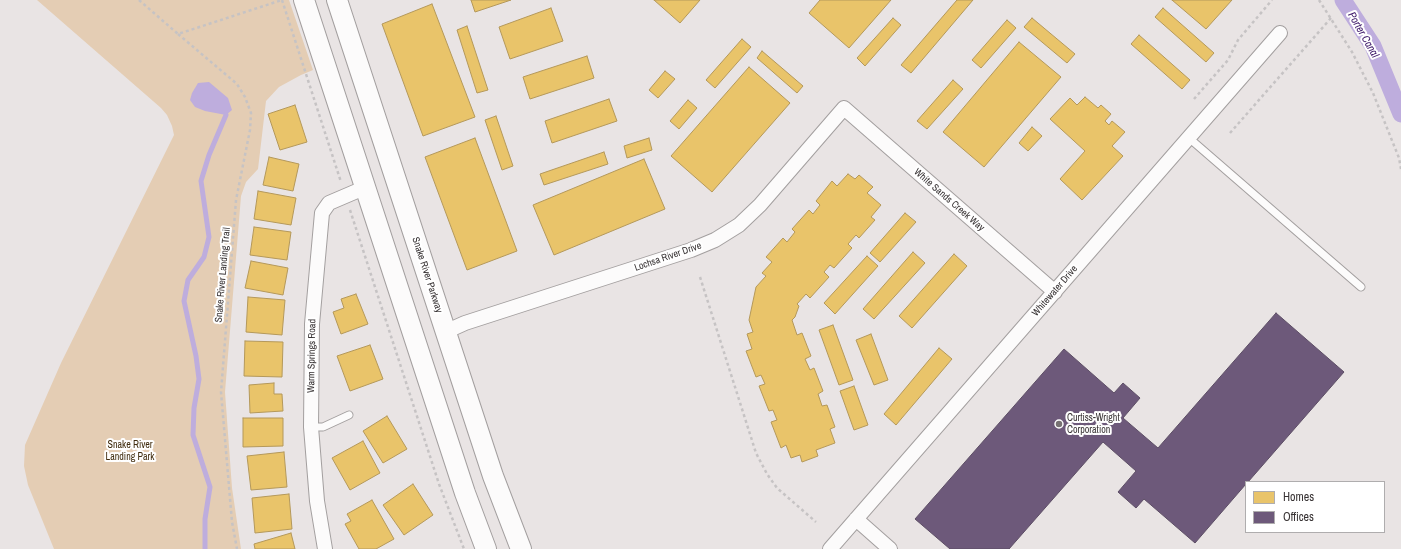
<!DOCTYPE html>
<html>
<head>
<meta charset="utf-8">
<style>
	body { margin:0 }
	#map { position:relative; width:1401px; height:549px; overflow:hidden; background:#e9e4e4; font-family:"Archivo Narrow",sans-serif }
	canvas { display:block }
	.legend { position:absolute; left:1245px; top:481px; width:140px; height:52px; box-sizing:border-box; background:#fff; border:1px solid #afadae; margin:0; padding:5px 7px; list-style:none; font-size:12px; color:#383334 }
	.legend li { display:flex; align-items:center; gap:8px; height:20px }
	.legend b { width:20px; border:1px solid #afadae }
</style>
</head>
<body>
<div id="map">
<canvas width="1401" height="549"></canvas>
<ul class="legend">
<li><b style="height:11px;background:#e9c46a"></b>Homes</li>
<li><b style="height:11px;background:#6d597a"></b>Offices</li>
</ul>
</div>
<script>
const g = document.querySelector('canvas').getContext('2d');
g.lineJoin = 'round';
function fillPath(path, color) {
  g.fillStyle = color;
  g.fill(path, 'evenodd');
}
function shape(rows) {
  const path = new Path2D();
  for (const r of rows) {
    path.moveTo(r[0], r[1]);
    for (let i = 2; i < r.length; i += 2) path.lineTo(r[i], r[i + 1]);
  }
  return path;
}
function trace(path, color, width, dash) {
  g.strokeStyle = color;
  g.lineWidth = width;
  g.lineCap = dash ? 'butt' : 'round';
  g.setLineDash(dash || []);
  g.stroke(path);
}
function write(font, color, halo, rows, align = 'center') {
  g.font = font + ' "Archivo Narrow",sans-serif';
  g.lineWidth = 4;
  g.setLineDash([]);
  g.textBaseline = 'middle';
  g.strokeStyle = halo;
  g.fillStyle = color;
  for (const [text, x, y, turn = 0] of rows) {
    g.save();
    g.translate(x, y);
    g.rotate((+turn || 0) * Math.PI / 180);
    g.textAlign = isNaN(turn) ? turn : align;
    if (halo) g.strokeText(text, 0, 0);
    g.fillText(text, 0, 0);
    g.restore();
  }
}
fillPath(shape([
	[37,0,289,0,313,70,301,75,279,87,266,101,258,169,246,182,241,196,225,392,232,488,241,549,54,549,28,485,24,466,25,445,61,363,174,135,172,126,167,115,161,108]
]), '#e4cdb4');
fillPath(shape([
	[209,82,228,98,232,110,226,115,205,111,195,107,190,100,192,93,198,83]
]), '#beaddd');
const homes = shape([
	[471,0,511,0,475,12,471,0],
	[654,0,700,0,680,23,654,0],
	[820,0,891,0,849,48,809,13,820,0],
	[957,0,973,0,911,73,901,65,957,0],
	[1172,0,1232,0,1206,29,1172,0],
	[432,4,475,117,423,136,382,24,432,4],
	[551,8,563,41,510,59,499,27,551,8],
	[1163,8,1214,53,1206,62,1155,17,1163,8],
	[893,18,901,25,865,66,857,58,893,18],
	[1032,18,1075,54,1067,63,1024,27,1032,18],
	[1007,20,1016,28,981,68,972,60,1007,20],
	[467,26,488,90,477,93,457,30,467,26],
	[1139,35,1190,80,1182,89,1131,44,1139,35],
	[742,39,751,47,715,88,706,80,742,39],
	[1019,42,1061,77,984,167,943,132,1019,42],
	[762,51,803,86,797,93,757,58,762,51],
	[587,56,594,78,530,99,523,77,587,56],
	[749,67,790,103,712,192,671,156,749,67],
	[665,71,675,79,658,98,649,90,665,71],
	[953,80,963,89,927,129,917,121,953,80],
	[1085,97,1098,108,1101,105,1111,114,1105,121,1109,125,1112,121,1125,132,1112,146,1123,156,1082,200,1060,179,1085,151,1050,119,1070,98,1077,105,1085,97],
	[609,99,617,121,552,143,545,121,609,99],
	[688,100,697,108,679,129,670,121,688,100],
	[295,105,307,142,280,150,268,114,295,105],
	[496,116,513,166,502,170,485,120,496,116],
	[1032,127,1042,136,1028,151,1019,143,1032,127],
	[475,138,517,251,467,270,425,157,475,138],
	[649,138,652,150,627,158,624,146,649,138],
	[604,152,608,164,544,185,540,174,604,152],
	[269,157,299,164,293,191,263,185,269,157],
	[644,159,665,209,554,255,533,205,644,159],
	[848,174,855,179,859,175,873,187,867,193,881,205,871,217,875,220,859,238,856,235,848,244,852,248,834,268,830,265,824,272,829,277,810,298,806,294,797,304,799,306,795,317,792,320,797,335,802,333,811,356,805,359,810,370,814,368,823,391,818,394,822,406,827,405,835,427,830,429,835,443,816,450,818,456,802,462,800,455,791,458,786,445,781,448,771,422,777,420,773,410,769,411,759,386,765,384,761,375,756,377,746,351,752,349,747,334,753,332,749,320,756,287,766,276,762,273,772,262,766,257,783,238,787,242,795,232,792,229,809,210,813,214,820,205,816,201,832,181,837,186,848,174],
	[258,191,296,198,291,225,254,219,258,191],
	[905,213,916,222,880,262,870,253,905,213],
	[254,227,291,232,287,260,250,255,254,227],
	[913,252,925,263,874,319,863,309,913,252],
	[954,254,967,266,912,328,899,316,954,254],
	[867,256,878,266,835,314,824,303,867,256],
	[251,261,288,268,283,295,245,288,251,261],
	[356,294,368,324,341,334,333,312,344,308,341,299,356,294],
	[248,297,285,300,282,335,246,332,248,297],
	[833,325,853,380,839,385,819,330,833,325],
	[871,334,888,380,874,385,856,340,871,334],
	[245,341,283,342,282,377,244,376,245,341],
	[370,345,383,379,350,391,337,356,370,345],
	[939,348,952,359,896,425,884,414,939,348],
	[274,383,274,394,282,394,283,411,250,413,249,385,274,383],
	[854,386,868,425,854,430,840,391,854,386],
	[387,416,407,449,383,463,363,431,387,416],
	[243,418,283,418,283,446,243,447,243,418],
	[363,441,380,473,350,490,332,458,363,441],
	[284,452,287,487,251,490,247,456,284,452],
	[413,484,433,515,404,535,383,505,413,484],
	[289,494,292,529,255,533,252,498,289,494],
	[372,500,394,539,376,549,359,549,345,524,351,521,347,514,372,500],
	[291,533,295,549,255,549,254,544,291,533]
]);
fillPath(homes, '#e9c46a');
trace(homes, '#b4985a', 1);
const offices = shape([
	[1276,313,1344,372,1248,482,1246,482,1246,484,1195,543,1144,499,1136,508,1118,492,1136,471,1103,442,1009,549,950,549,915,519,1064,349,1114,393,1123,383,1140,398,1123,418,1158,448,1276,313]
]);
fillPath(offices, '#6d597a');
trace(offices, '#5d4e65', 1);
trace(shape([
	[205,549,205,519,210,487,193,435,194,408,199,379,196,356,184,301,188,280,204,257,209,237,201,181,209,155,226,115]
]), '#beaddd', 5);
trace(shape([
	[1343,0,1373,46,1401,114]
]), '#beaddd', 17);
const lane = shape([
	[1189,138,1361,287],
	[311,427,323,427,349,415]
]);
const street = shape([
	[445,332,465,323,691,250,715,240,739,225,760,205,844,108,1055,292],
	[856,519,890,549],
	[325,549,317,501,311,427,312,324,322,213,329,203,364,188],
	[830,549,1280,33]
]);
const secondary = shape([
	[304,0,465,493,486,549],
	[337,0,493,476,521,549]
]);
trace(lane, '#a39f9f', 9);
trace(street, '#a39f9f', 16);
trace(secondary, '#a39f9f', 22);
trace(shape([
	[139,0,178,34,282,0],
	[282,0,341,182],
	[1319,0,1352,52,1373,93,1399,158,1401,169],
	[178,34,237,84,245,97,251,113,250,130,236,200,221,392,232,522,237,549],
	[1194,99,1228,60,1238,40,1272,0],
	[1230,133,1331,18],
	[350,210,439,484,464,549],
	[700,277,756,453,767,474,777,488,816,522]
]), '#c6c3c4', 2.5, [3, 3]);
trace(lane, '#fcfbfb', 7);
trace(street, '#fcfbfb', 14);
trace(secondary, '#fcfbfb', 20);
for (const [x, y, r, color] of [
	[1059,424,4,"#767172"]
]) {
  const dot = new Path2D();
  dot.arc(x, y, r, 0, 2 * Math.PI);
  g.fillStyle = color;
  g.fill(dot);
  trace(dot, '#fff', 1.5);
}
write('10px', '#383334', '#fff', [
	["White Sands Creek Way",949,200,41],
	["Lochsa River Drive",668,257,-19],
	["Snake River Landing Trail",223,275,-85],
	["Snake River Parkway",427,275,72],
	["Whitewater Drive",1055,291,-49],
	["Warm Springs Road",312,356,-89]
]);
write('10px', '#383334', '#fff', [
	["Curtiss-Wright",1067,418],
	["Corporation",1067,430]
], 'left');
write('10px', '#402c0e', '#fff', [
	["Snake River",130,445],
	["Landing Park",130,457]
]);
write('italic 11px', '#3c1768', '#fff', [
	["Porter Canal",1363,35,60]
]);
</script>
</body>
</html>
